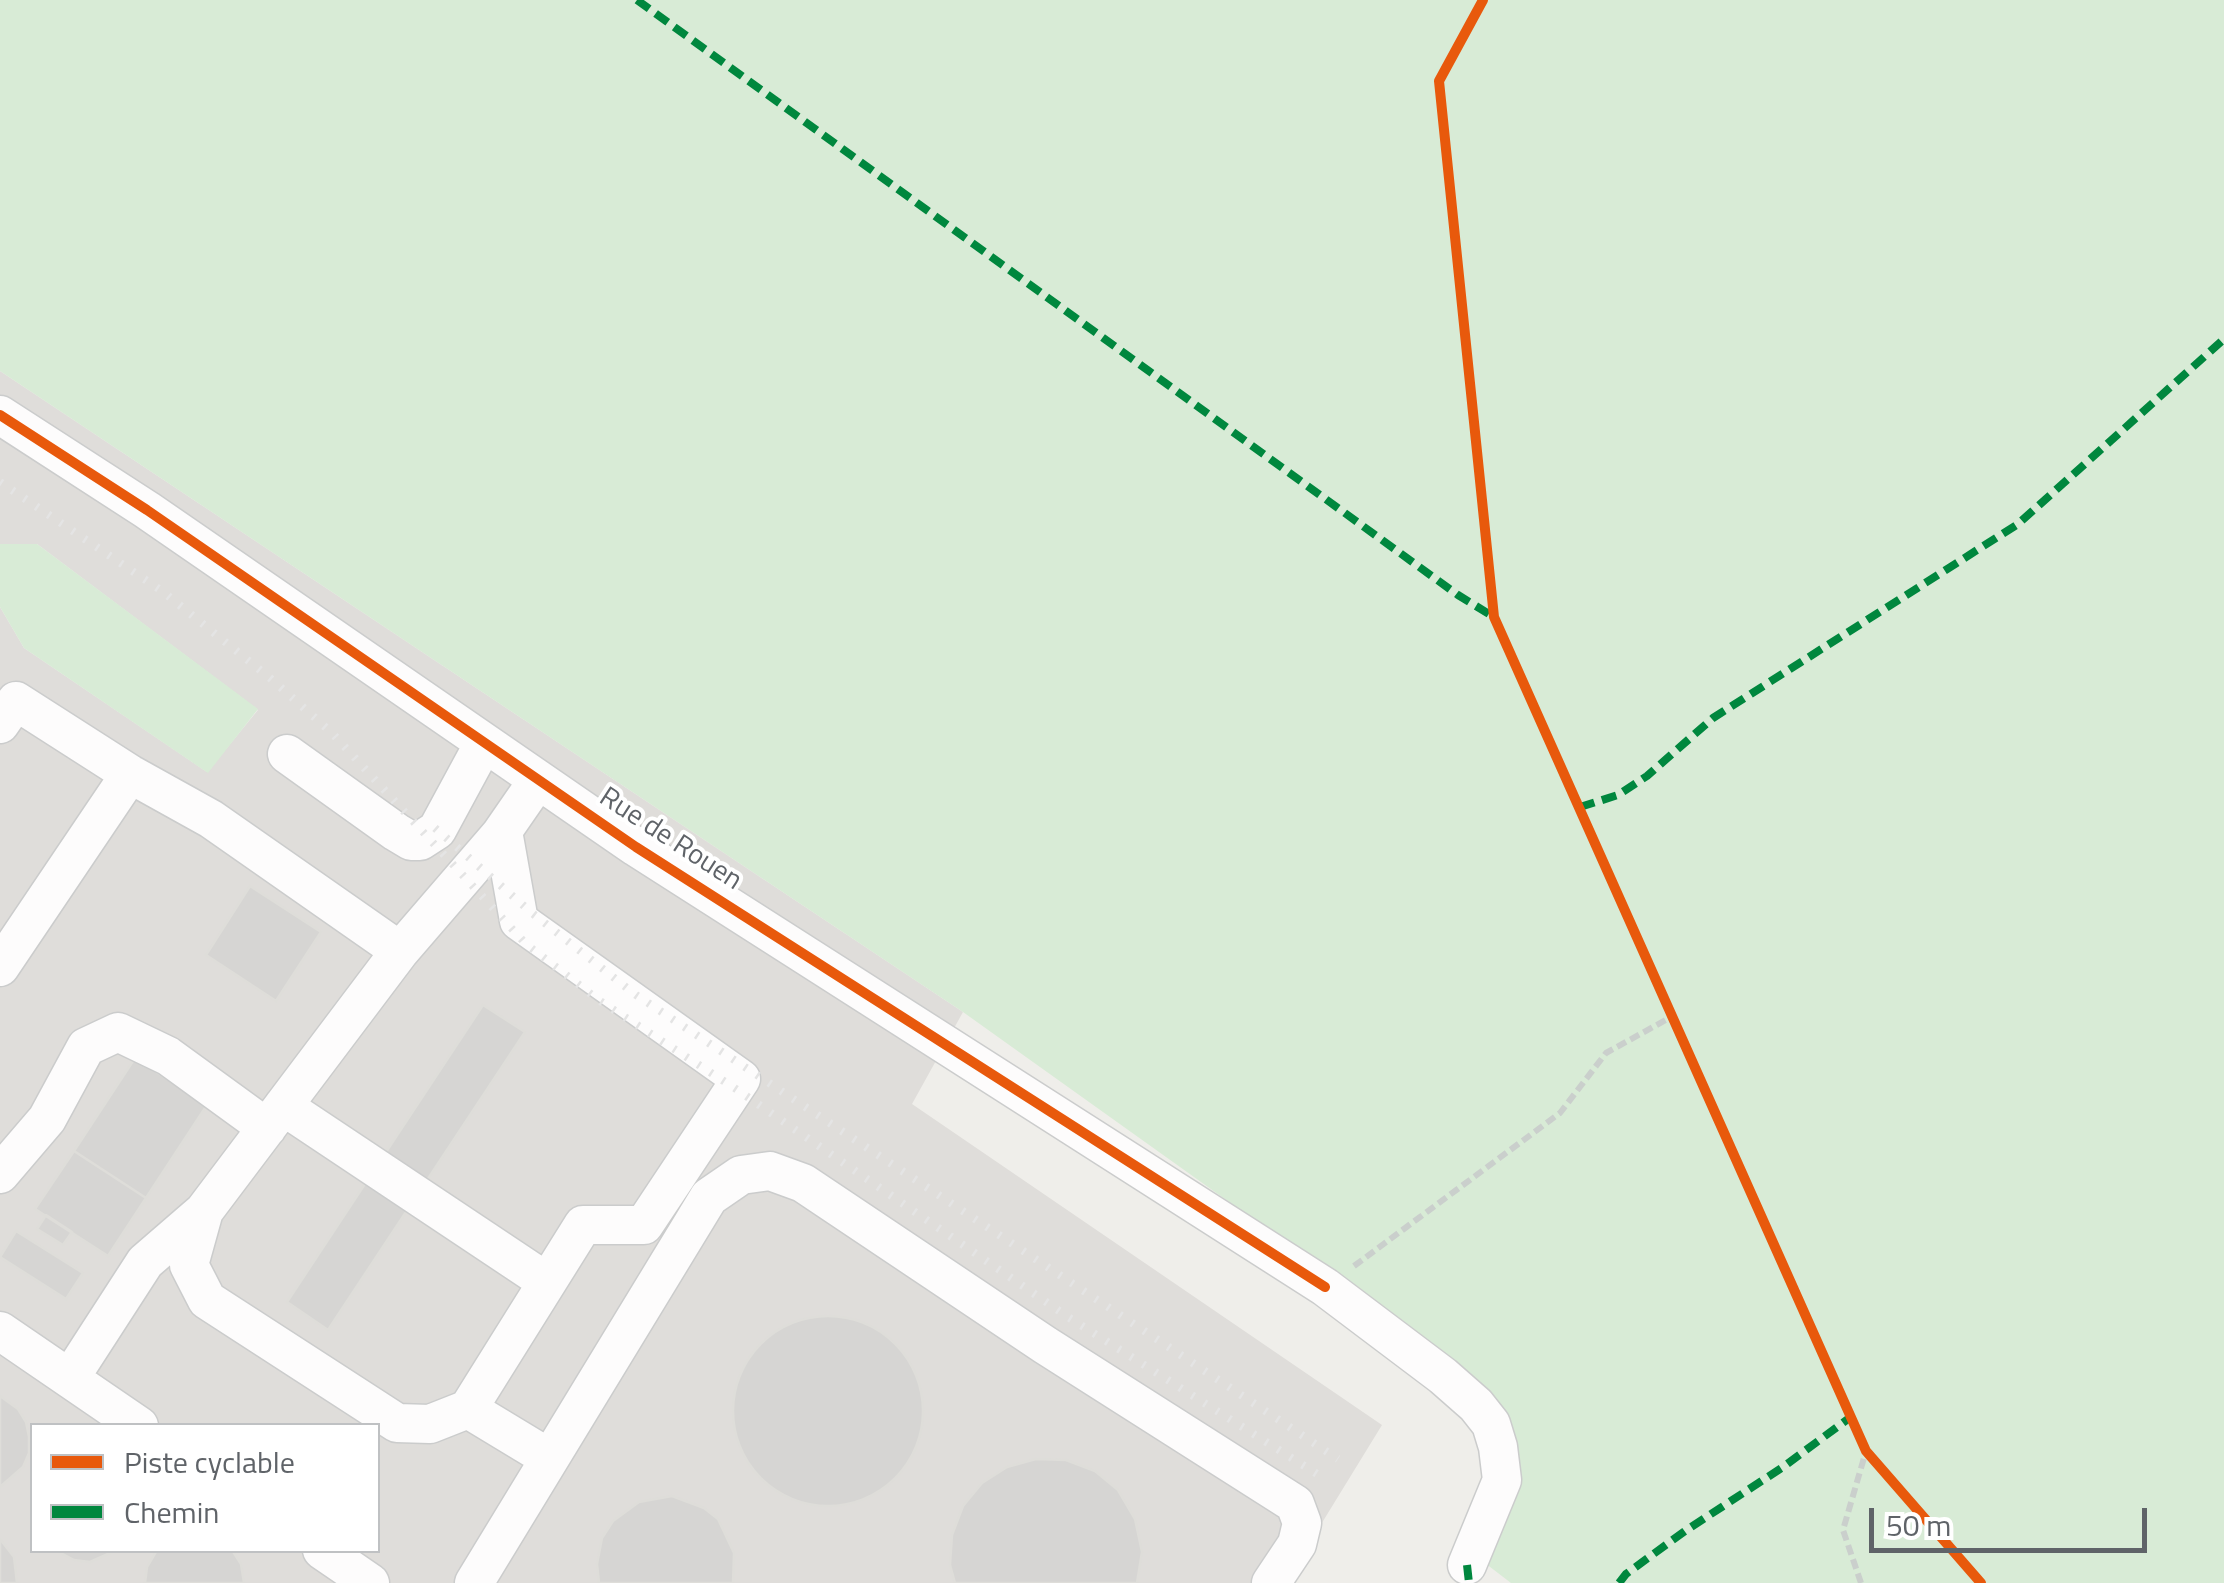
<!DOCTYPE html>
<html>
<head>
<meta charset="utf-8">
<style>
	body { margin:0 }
	#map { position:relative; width:2224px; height:1583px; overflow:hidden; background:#efeeea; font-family:"Titillium Web",sans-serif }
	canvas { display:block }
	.legend { position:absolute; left:30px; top:1423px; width:350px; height:130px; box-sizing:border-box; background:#fff; border:2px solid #bfc1c3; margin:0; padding:12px 18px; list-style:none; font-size:30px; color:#5f6368 }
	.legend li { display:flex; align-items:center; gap:20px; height:50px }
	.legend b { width:50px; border:2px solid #bfc1c3 }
	.scale { position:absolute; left:1869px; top:1508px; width:278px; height:45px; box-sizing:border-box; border:5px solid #5f6368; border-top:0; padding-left:12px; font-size:30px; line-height:35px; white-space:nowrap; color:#5f6368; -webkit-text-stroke:8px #fff; paint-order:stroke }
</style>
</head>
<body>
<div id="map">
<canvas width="2224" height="1583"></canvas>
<ul class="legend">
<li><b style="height:12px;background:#e8590c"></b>Piste cyclable</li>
<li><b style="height:12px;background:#00873e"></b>Chemin</li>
</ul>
<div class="scale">50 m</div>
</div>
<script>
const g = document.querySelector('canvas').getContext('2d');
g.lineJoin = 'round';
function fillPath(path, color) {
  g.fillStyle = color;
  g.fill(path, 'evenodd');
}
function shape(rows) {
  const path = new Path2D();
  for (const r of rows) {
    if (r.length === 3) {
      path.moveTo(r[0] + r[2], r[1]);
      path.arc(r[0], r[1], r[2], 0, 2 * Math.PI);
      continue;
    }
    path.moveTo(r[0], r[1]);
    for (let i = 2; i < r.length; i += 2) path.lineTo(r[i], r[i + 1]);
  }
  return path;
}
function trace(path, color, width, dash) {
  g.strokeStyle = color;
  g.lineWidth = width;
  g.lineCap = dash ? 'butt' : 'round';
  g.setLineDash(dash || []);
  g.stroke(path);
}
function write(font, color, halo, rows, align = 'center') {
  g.font = font + ' "Titillium Web",sans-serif';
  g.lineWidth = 8;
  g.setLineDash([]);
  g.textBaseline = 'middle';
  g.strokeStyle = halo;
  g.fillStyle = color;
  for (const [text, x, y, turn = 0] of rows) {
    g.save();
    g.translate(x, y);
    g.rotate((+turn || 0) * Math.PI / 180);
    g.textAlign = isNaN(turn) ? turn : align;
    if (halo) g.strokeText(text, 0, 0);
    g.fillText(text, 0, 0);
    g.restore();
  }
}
fillPath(shape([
	[0,371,963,1012,912,1104,1382,1425,1285,1583,0,1583,0,607,24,648,207,772,258,710,37,544,0,544],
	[32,1426,378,1426,378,1550,32,1550]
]), '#dfddda');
fillPath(shape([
	[0,0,2224,0,2224,1583,1511,1583,1481,1560,1517,1461,1299,1252,963,1012,0,371],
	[0,544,37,544,258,709,208,773,24,648,0,607]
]), '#d8ebd6');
const building = shape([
	[250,886,321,932,276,1001,206,955,250,886],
	[483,1005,525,1032,328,1330,287,1302,483,1005],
	[135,1058,207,1105,146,1198,74,1151,135,1058],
	[74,1151,146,1198,108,1256,35,1209,74,1151],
	[46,1215,72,1232,63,1245,37,1229,46,1215],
	[16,1231,83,1273,66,1299,0,1257,16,1231],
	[828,1411,95],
	[0,1396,18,1409,26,1422,29,1437,29,1453,23,1467,0,1487,0,1396],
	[1036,1459,1066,1460,1095,1471,1118,1490,1135,1519,1142,1552,1137,1583,955,1583,950,1565,952,1535,963,1506,982,1483,1007,1467,1036,1459],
	[672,1496,704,1508,718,1519,734,1553,733,1583,599,1583,597,1564,602,1538,613,1521,639,1502,672,1496],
	[0,1539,14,1557,17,1583,0,1583,0,1539],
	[55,1550,117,1550,90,1562,74,1560,55,1550],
	[232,1550,241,1564,244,1583,145,1583,147,1567,157,1550,232,1550]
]);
fillPath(building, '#d6d5d3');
trace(building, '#deddd9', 2.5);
const minor = shape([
	[0,415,147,510,636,847,1325,1287,1443,1376,1476,1405,1491,1424,1498,1447,1502,1480,1467,1565],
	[0,724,16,701,130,774,211,819,400,951,500,835,538,780],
	[287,754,396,832,411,841,420,841,437,830,484,743],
	[400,951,204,1211,189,1265,207,1300,397,1423,430,1424,468,1409,583,1225,644,1225,741,1079,519,921,503,831],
	[0,967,130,774],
	[283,1106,547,1282],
	[0,1174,47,1119,86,1047,118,1032,168,1056,267,1128],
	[0,1331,139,1426],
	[70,1378,145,1262,204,1211],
	[468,1409,549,1458],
	[322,1550,370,1583],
	[474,1583,709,1197,741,1175,770,1171,803,1183,1045,1345,1295,1504,1302,1523,1297,1544,1271,1583]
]);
trace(minor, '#cbcccc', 41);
trace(shape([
	[1354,1266,1560,1113,1606,1053,1673,1016],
	[1861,1583,1843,1530,1866,1451]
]), '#cacfcc', 6, [10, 5]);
trace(minor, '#fdfcfc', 38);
trace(shape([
	[0,482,162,591,270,678,332,733,526,944,600,1001,736,1089,1068,1317,1325,1479],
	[435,828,532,913,636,995,1338,1459]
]), '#e4e4e4', 8, [2.5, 12]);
trace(shape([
	[637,0,1458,595,1494,617],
	[1580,807,1618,795,1647,776,1713,718,2018,524,2224,339],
	[1467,1565,1469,1583],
	[1619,1583,1626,1574,1685,1531,1783,1467,1852,1416]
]), '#00873e', 8, [15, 8]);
trace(shape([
	[1483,0,1439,81,1494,617,1866,1451,1981,1583],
	[0,415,147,510,636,847,1325,1287]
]), '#e8590c', 10);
write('28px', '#5f6368', '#fff', [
	["Rue de Rouen",670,840,33]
]);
</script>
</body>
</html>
